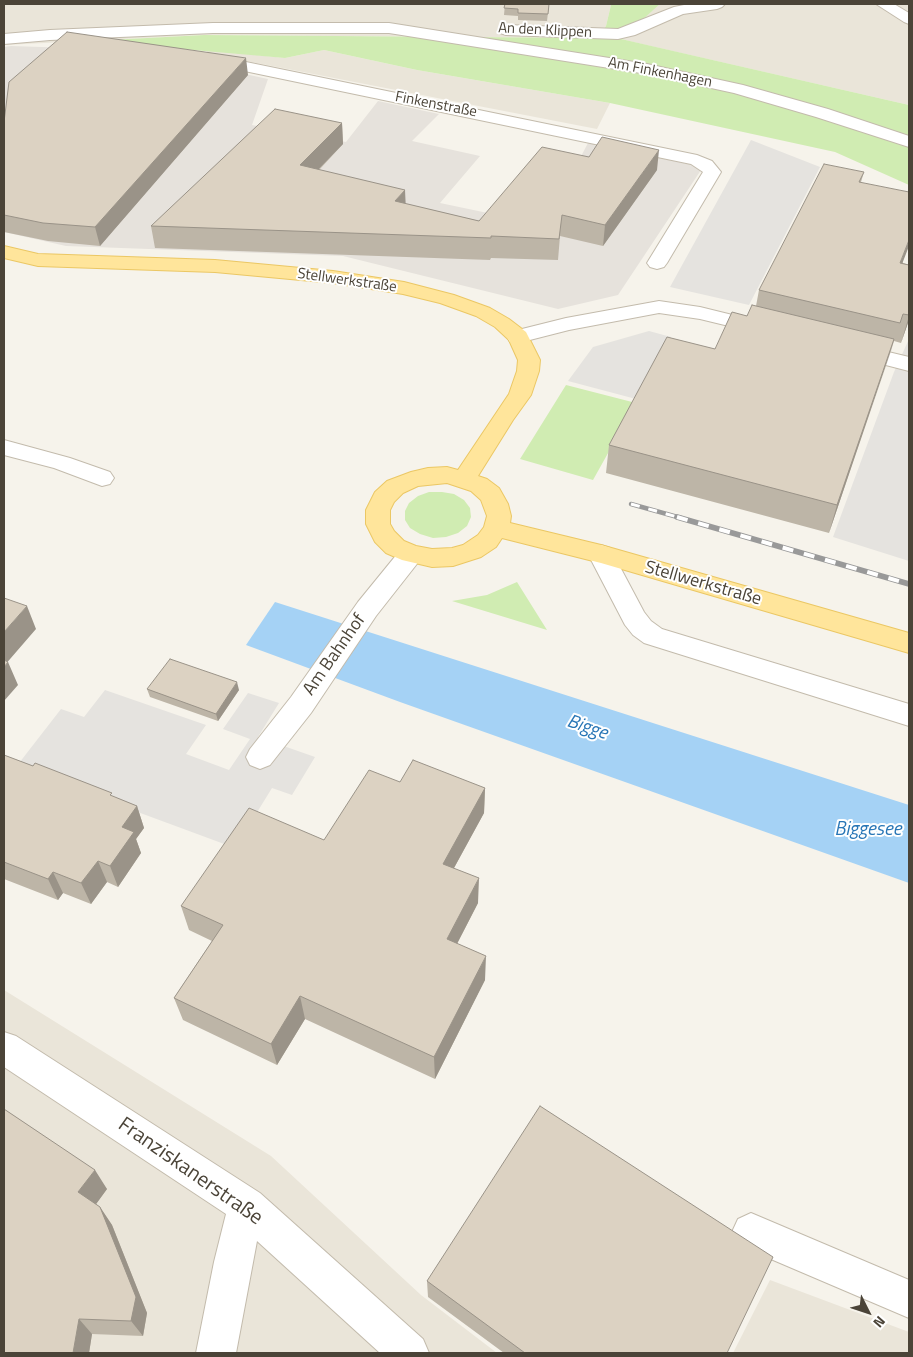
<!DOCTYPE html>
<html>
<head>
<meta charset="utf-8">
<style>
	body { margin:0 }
	#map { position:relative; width:913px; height:1357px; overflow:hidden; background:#f6f3eb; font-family:"Titillium Web",sans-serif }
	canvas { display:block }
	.frame { position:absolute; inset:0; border:5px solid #4b4438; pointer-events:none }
	.north { position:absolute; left:843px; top:1287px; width:50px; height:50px; -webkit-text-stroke:4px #fff; paint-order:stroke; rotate:131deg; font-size:14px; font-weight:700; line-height:20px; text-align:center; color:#4b4438 }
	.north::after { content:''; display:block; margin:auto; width:18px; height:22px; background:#4b4438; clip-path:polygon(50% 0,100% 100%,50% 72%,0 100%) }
</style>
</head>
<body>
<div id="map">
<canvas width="913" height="1357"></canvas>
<div class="frame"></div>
<div class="north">N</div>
</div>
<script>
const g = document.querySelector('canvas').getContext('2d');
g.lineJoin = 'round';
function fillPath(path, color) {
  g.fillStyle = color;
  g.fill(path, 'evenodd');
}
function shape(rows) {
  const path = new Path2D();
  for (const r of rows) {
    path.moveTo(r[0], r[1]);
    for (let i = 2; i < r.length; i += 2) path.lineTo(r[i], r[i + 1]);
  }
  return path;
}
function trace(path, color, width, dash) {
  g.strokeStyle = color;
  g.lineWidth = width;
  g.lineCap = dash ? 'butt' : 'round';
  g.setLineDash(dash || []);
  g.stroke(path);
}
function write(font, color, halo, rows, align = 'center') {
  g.font = font + ' "Titillium Web",sans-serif';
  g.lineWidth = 4;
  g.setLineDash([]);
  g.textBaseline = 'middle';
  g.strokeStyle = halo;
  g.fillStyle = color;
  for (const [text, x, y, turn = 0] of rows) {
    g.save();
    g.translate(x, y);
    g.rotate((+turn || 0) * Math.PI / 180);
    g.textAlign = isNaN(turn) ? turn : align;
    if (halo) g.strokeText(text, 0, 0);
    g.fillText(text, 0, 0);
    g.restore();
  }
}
fillPath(shape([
	[4,4,637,4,611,5,606,26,597,38,204,35,4,45],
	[660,4,909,4,909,105,620,39],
	[209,50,285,58,324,50,417,70,610,103,597,129,205,53],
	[4,990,271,1156,421,1295,497,1353,4,1353],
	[770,1280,909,1332,909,1353,733,1353]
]), '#eae5d9');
fillPath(shape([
	[11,46,72,48,208,66,268,79,252,125,346,142,378,101,439,114,412,141,480,156,440,203,545,225,588,143,703,167,618,295,558,309,343,256,66,246,4,232,4,47]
]), '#e6e2dc');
fillPath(shape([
	[660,4,621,39,909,105,909,185,835,152,610,103,417,70,324,50,285,58,90,41,204,35,597,38,606,26,611,5],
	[566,385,636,403,593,480,520,459],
	[429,492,442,492,454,494,464,500,470,508,471,517,467,526,458,533,446,537,433,538,420,534,410,528,405,520,405,511,409,503,418,496],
	[517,582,547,630,452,601,487,595]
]), '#d0ecb2');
fillPath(shape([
	[751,140,820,167,749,305,670,287],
	[649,331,671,337,636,399,568,381,593,347],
	[909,339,909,561,833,537,894,372],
	[105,690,206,725,186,754,229,770,250,739,223,729,248,693,279,703,258,737,315,757,292,795,272,788,235,848,16,767,61,709,84,717]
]), '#e5e3df');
fillPath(shape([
	[275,602,909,805,909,883,400,702,246,645]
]), '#a5d2f5');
const minor = shape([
	[689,4,725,4,722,7,717,9,683,14,635,35,618,39,506,35,500,33,498,30,500,27,506,25,618,29,674,7,689,4],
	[876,4,894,4,909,13,909,24,904,22,876,4],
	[213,23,389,23,647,64,743,85,828,109,909,136,909,147,816,117,734,93,647,74,389,33,213,33,50,40,4,44,4,34,50,30,213,23],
	[212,55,697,155,712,161,721,172,667,263,664,267,657,269,650,267,647,263,703,172,691,164,206,63,204,60,206,57,212,55],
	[659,301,700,307,773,325,777,329,773,333,766,335,700,319,659,313,569,330,518,343,510,342,507,337,510,332,566,318,659,301],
	[851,343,909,357,909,371,843,354,840,349,843,344,851,343],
	[4,440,70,458,110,472,114,478,110,484,102,486,54,468,4,455,4,440],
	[411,545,420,548,424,554,420,560,376,616,311,713,270,765,260,769,250,765,246,757,250,749,291,697,358,602,402,548,411,545],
	[601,545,610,548,644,612,651,621,662,629,909,704,909,726,644,643,633,635,625,625,588,554,592,548,601,545],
	[4,1032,16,1036,260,1193,423,1339,429,1353,380,1353,257,1241,236,1353,196,1353,214,1262,226,1214,4,1067,4,1032],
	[751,1213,909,1280,909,1318,738,1245,732,1232,738,1219,751,1213]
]);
const major = shape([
	[4,246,38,254,215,260,333,271,404,282,454,295,490,308,509,319,526,332,540,360,539,371,531,395,513,420,478,476,487,479,499,488,508,504,511,516,510,523,601,545,909,633,909,653,601,563,502,538,496,547,481,557,453,566,432,567,402,560,386,553,375,542,366,524,366,510,375,492,387,481,411,472,428,468,447,467,458,470,509,394,517,371,518,360,509,340,495,327,476,316,440,303,403,294,333,283,215,272,38,266,4,258,4,246],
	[447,483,471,491,481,500,487,516,484,527,478,535,463,545,452,548,432,549,416,546,404,541,394,531,390,524,390,510,394,502,403,493,418,486,447,483]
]);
trace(minor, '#c3bbac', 2);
trace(major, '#ebc764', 2);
fillPath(minor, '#fff');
fillPath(major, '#ffe59b');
const railFar1 = shape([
	[631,504,681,518]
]);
const rail = shape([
	[677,517,909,584]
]);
trace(railFar1, '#999', 4.5);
trace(rail, '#999', 5.5);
trace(railFar1, '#fff', 3, [9]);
trace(rail, '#fff', 4, [11]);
fillPath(shape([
	[505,4,549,4,547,21,518,20,518,16,504,15],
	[248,75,100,246,48,241,4,232,4,122],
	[342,123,343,144,319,170,406,204,479,221,657,170,603,246,560,236,558,260,491,258,490,260,155,248,151,226],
	[864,172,861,182,903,263,909,265,909,320,901,343,894,341,891,351,829,533,606,473,609,445,715,349,756,306,759,290],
	[147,689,239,690,218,721,150,697],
	[4,755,137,806,144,828,136,839,141,853,118,887,107,882,91,904,63,893,58,900,4,879],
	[400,782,485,788,484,813,454,868,478,903,457,944,485,980,435,1079,305,1019,277,1065,183,1020,174,998,212,941,189,930,181,906,324,840],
	[4,1109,107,1189,96,1204,100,1207,112,1225,147,1313,143,1336,92,1334,89,1353,4,1353],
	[427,1281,727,1353,504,1353,428,1297]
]), '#bdb5a7');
fillPath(shape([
	[246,58,248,75,100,246,95,227],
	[342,123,343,144,302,186,300,165],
	[659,150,657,170,603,246,605,225],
	[405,190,406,211,395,201],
	[909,240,909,246,892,290,900,263],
	[909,316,909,320,901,343],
	[894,339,885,367,829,533,837,505],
	[27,606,36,629,4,666,4,632],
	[8,662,18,685,4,701,4,667],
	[237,682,239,690,218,721,216,714],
	[485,788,484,813,443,888,443,864],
	[137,806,144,828,136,839,141,853,118,887,110,866,122,827],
	[98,861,107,882,91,904,81,883],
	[53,872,63,893,58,900,48,879],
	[479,878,478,903,447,963,447,939],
	[486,956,485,980,435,1079,434,1057],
	[300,996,305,1019,277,1065,271,1044],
	[95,1170,107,1189,91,1211,78,1192],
	[100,1207,112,1225,147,1313,143,1336,131,1321],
	[79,1319,92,1334,89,1353,73,1353]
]), '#9a9388');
const building = shape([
	[505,4,549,4,548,14,518,13,518,9,504,8,505,4],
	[67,32,246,58,95,227,43,223,4,215,4,122,9,82,67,32],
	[275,109,342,123,300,165,405,190,395,201,479,221,542,147,589,157,602,137,659,150,605,225,562,215,559,239,491,236,491,238,151,226,275,109],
	[824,164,864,172,859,182,909,192,909,240,900,263,909,265,909,315,903,314,900,323,759,290,824,164],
	[752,305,894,339,837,505,609,445,667,337,715,349,732,312,747,316,752,305],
	[4,598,27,606,4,632,4,598],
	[170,659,237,682,216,714,147,689,170,659],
	[4,660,8,662,4,667,4,660],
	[4,755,33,766,35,763,112,793,110,795,137,806,122,827,134,832,110,866,98,861,81,883,53,872,48,879,4,862,4,755],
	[413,760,485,788,443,864,479,878,447,939,486,956,434,1057,300,996,271,1044,174,998,223,925,181,906,249,808,324,840,369,770,400,782,413,760],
	[540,1106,773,1257,727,1353,525,1353,427,1281,540,1106],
	[4,1109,95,1170,78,1192,100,1207,136,1297,131,1321,79,1319,73,1353,4,1353,4,1109]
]);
fillPath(building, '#dcd2c2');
trace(building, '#9a9388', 1);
write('15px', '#4b4438', '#fff', [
	["An den Klippen",545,31,3],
	["Am Finkenhagen",660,73,11],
	["Finkenstraße",436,105,11],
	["Stellwerkstraße",347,281,8]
]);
write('18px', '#4b4438', '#fff', [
	["Stellwerkstraße",703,584,16],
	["Am Bahnhof",335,655,-55]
]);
write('italic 19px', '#2876b6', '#fff', [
	["Bigge",587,728,19],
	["Biggesee",868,830]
]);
write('21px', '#4b4438', '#fff', [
	["Franziskanerstraße",190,1172,35]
]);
</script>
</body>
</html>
